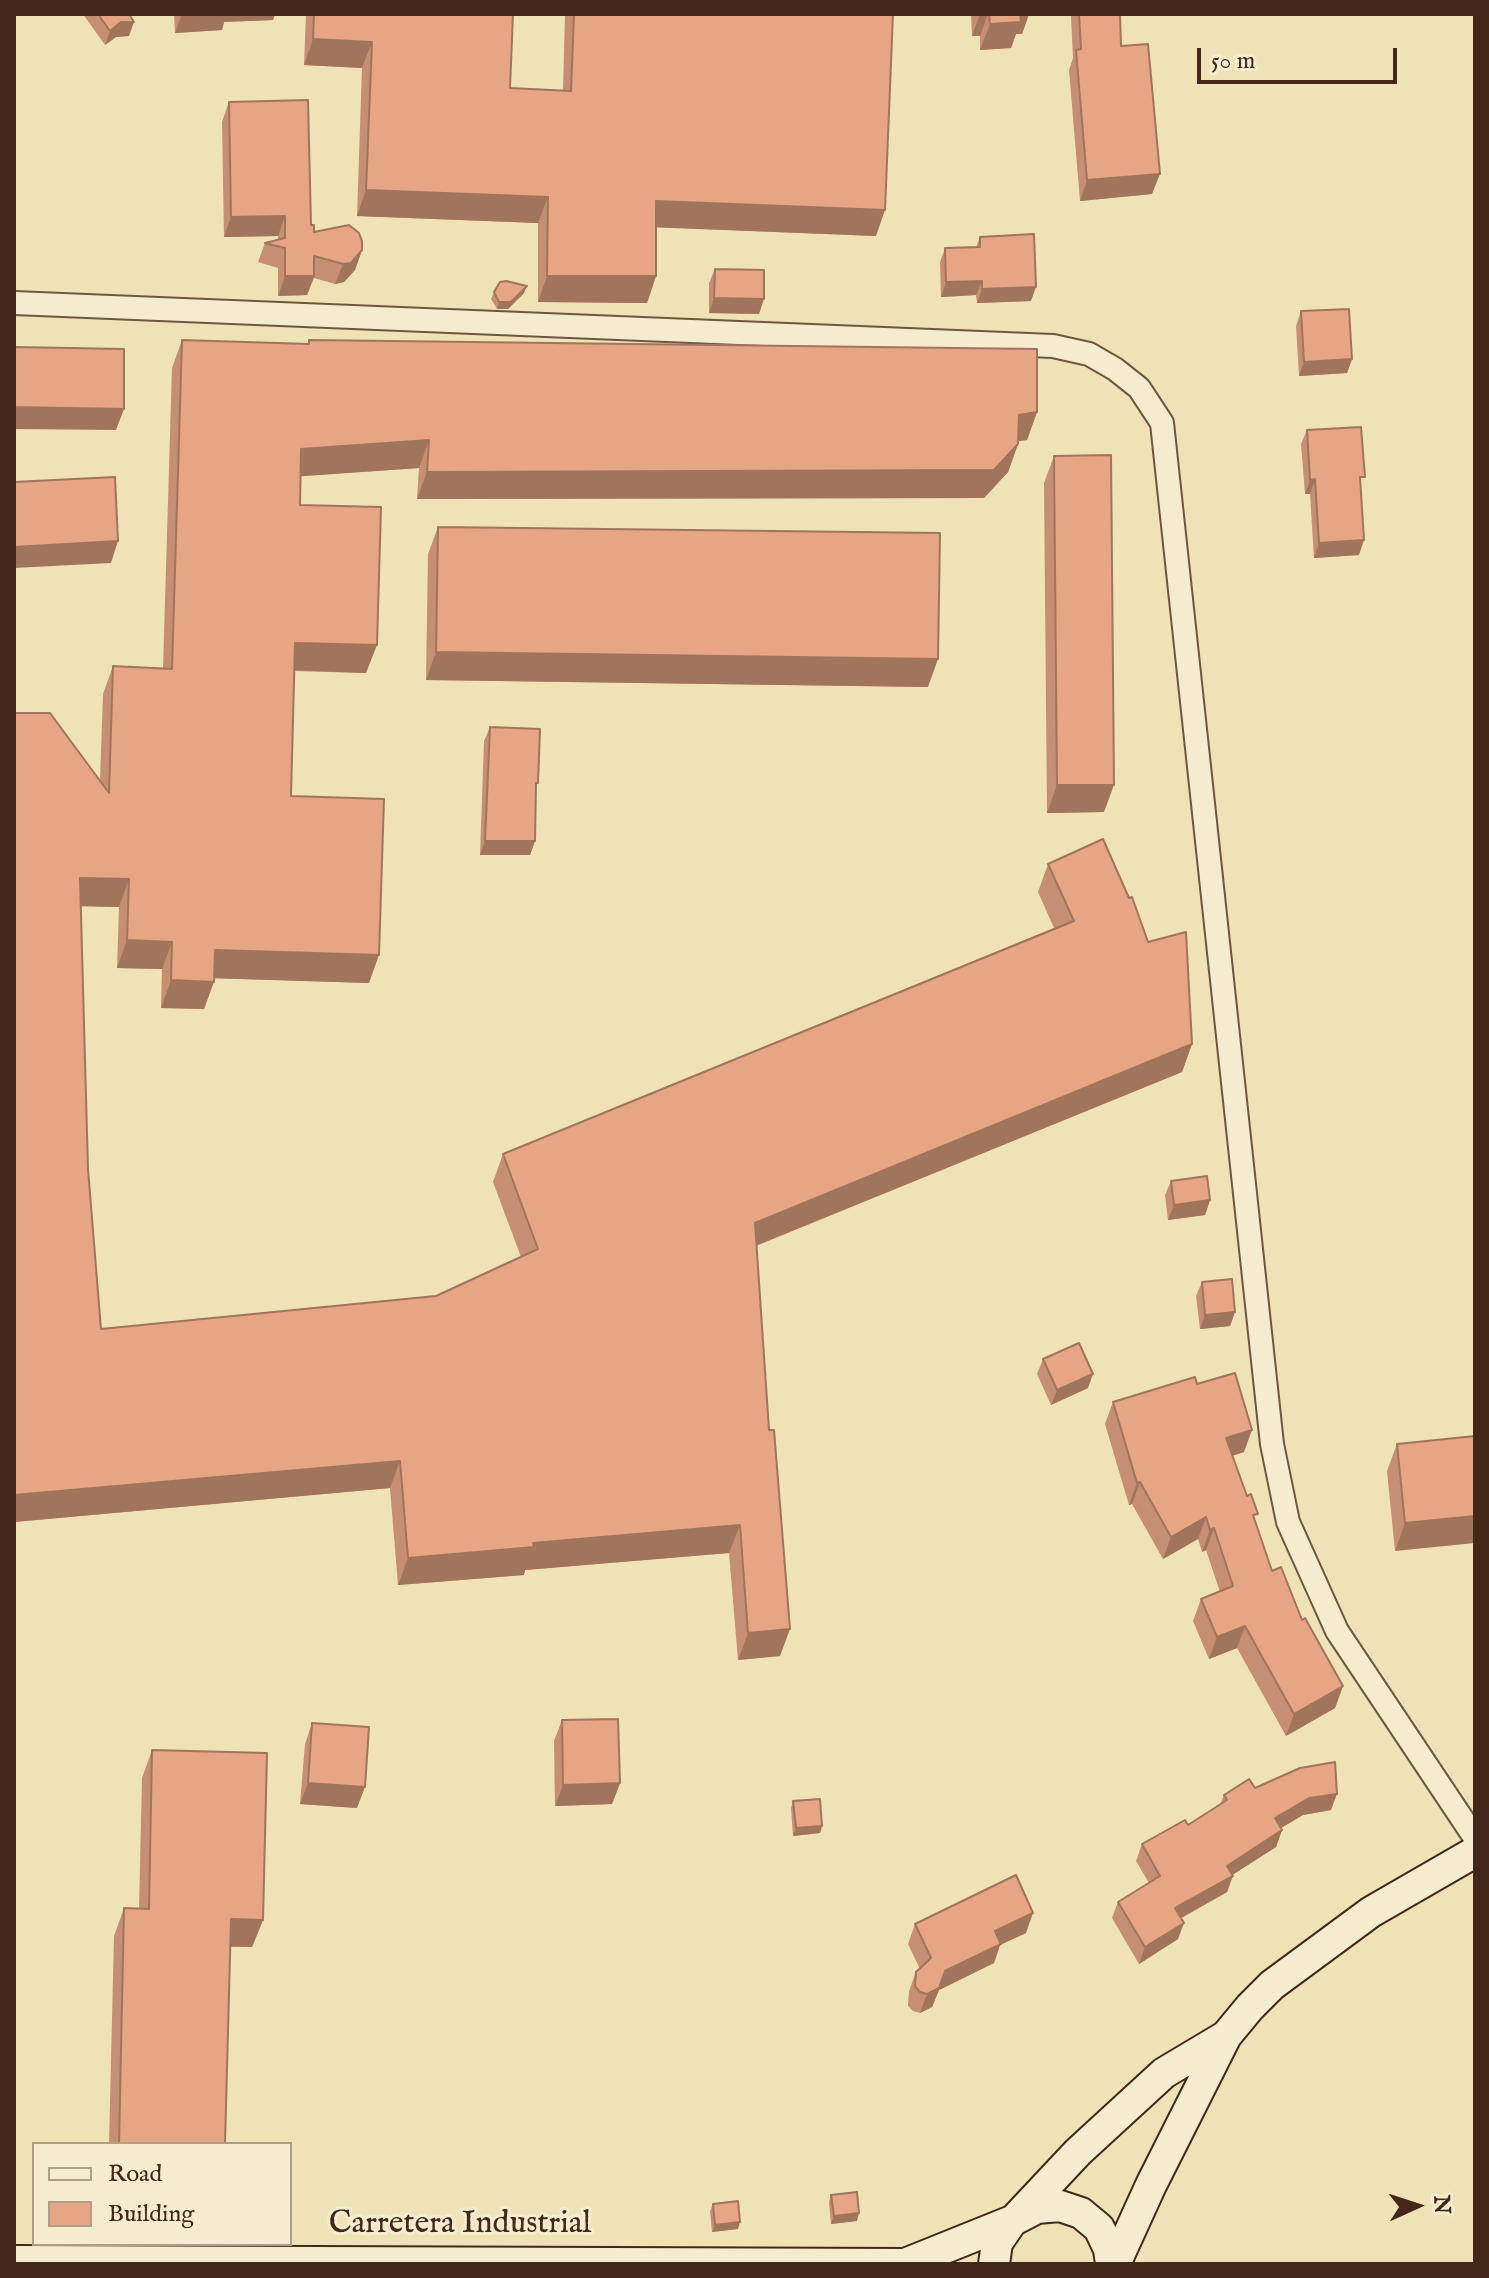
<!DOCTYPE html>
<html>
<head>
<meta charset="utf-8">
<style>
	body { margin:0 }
	#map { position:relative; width:1489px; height:2278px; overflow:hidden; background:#efe2b7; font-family:"IM FELL English",serif }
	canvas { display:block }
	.frame { position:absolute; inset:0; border:16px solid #43271a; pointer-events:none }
	.legend { position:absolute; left:32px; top:2142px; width:260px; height:104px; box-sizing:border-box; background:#f5ecd0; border:2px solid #ae9d87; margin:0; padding:10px 14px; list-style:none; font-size:24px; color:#43271a }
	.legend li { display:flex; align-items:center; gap:16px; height:40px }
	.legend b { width:40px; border:2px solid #ae9d87 }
	.north { position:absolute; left:1377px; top:2166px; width:80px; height:80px; -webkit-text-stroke:6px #f5ecd0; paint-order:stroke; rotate:87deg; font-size:22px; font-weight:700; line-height:32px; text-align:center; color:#43271a }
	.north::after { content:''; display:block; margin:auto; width:28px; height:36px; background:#43271a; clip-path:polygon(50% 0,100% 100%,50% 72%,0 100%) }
	.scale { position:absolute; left:1197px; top:48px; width:200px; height:36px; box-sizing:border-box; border:4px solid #43271a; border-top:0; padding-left:10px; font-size:24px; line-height:28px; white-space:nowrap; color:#43271a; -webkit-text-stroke:6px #f5ecd0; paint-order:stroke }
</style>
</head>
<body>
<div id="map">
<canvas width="1489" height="2278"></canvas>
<div class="frame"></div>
<ul class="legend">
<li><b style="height:10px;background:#f5ecd0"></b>Road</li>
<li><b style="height:22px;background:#e6a584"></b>Building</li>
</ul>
<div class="north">N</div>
<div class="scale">50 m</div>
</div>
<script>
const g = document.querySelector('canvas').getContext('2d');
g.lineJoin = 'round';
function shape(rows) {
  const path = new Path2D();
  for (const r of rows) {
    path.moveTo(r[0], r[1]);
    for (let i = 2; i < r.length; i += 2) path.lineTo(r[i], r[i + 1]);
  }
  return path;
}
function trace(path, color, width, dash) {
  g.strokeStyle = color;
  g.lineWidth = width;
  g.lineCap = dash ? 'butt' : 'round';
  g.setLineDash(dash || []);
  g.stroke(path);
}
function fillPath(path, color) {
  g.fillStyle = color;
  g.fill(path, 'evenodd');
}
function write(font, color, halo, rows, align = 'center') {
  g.font = font + ' "IM FELL English",serif';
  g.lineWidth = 6;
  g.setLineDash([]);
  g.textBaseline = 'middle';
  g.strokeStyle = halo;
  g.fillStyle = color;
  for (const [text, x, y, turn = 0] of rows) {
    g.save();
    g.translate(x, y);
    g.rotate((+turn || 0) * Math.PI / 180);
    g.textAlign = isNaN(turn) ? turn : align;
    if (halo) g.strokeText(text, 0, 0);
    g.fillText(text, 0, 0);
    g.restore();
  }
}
const street = shape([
	[14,303,1053,346,1089,354,1115,369,1139,388,1162,423,1272,1444,1288,1522,1337,1631,1475,1838]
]);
const secondary = shape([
	[1016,2218,1078,2152,1164,2073,1226,2036],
	[14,2261,906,2264],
	[905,2264,1012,2221],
	[994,2264,997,2243,1012,2221,1037,2208,1060,2206,1081,2213,1099,2228,1109,2249,1111,2264],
	[1115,2264,1151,2185,1226,2036,1250,2007,1272,1985,1371,1912,1475,1852]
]);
trace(street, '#6e5641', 26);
trace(secondary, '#43271a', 34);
trace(street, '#f5ecd0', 22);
trace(secondary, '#f5ecd0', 30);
fillPath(shape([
	[83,14,129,14,129,36,116,37,105,45],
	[174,14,275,14,273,20,224,22,222,30,175,33],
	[306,14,513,14,510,88,563,90,565,14,893,14,876,236,656,227,656,276,647,303,538,302,538,223,357,216,362,68,304,65],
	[971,14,1029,14,1022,34,1016,34,1011,48,980,50,980,36,972,36],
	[1072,14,1120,14,1121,46,1152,194,1080,201,1069,70,1073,58,1071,17],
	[229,102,311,225,314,232,362,250,355,270,344,282,335,284,314,278,307,295,278,296,278,268,258,262,265,243,278,240,278,236,224,237,222,122],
	[980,237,1031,301,977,303,976,295,941,297,940,262,945,248,976,247],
	[715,269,759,314,709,313,709,283],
	[494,292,524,293,508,309,497,309,491,299],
	[1301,311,1352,359,1347,373,1299,376,1296,326],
	[182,340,308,344,309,340,1037,412,1027,440,1018,441,1018,444,1008,472,984,498,417,499,419,468,300,476,300,505,366,673,294,671,291,796,369,983,214,978,204,1009,161,1008,162,969,117,968,119,907,81,906,88,1169,101,1329,436,1296,521,1257,493,1182,503,1154,1054,928,1038,892,1048,864,1148,942,1192,1044,1182,1072,756,1246,780,1656,738,1660,729,1553,525,1570,524,1575,398,1585,390,1488,14,1522,14,713,100,781,103,694,113,666,163,668,172,368],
	[1307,430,1361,486,1359,555,1314,558,1310,494,1305,494,1301,444],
	[1054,456,1104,812,1047,813,1044,483],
	[438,527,928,687,426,680,428,554],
	[490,727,536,789,535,841,530,855,480,855,484,741],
	[1171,1181,1210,1200,1205,1215,1168,1220,1165,1195],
	[1202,1282,1235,1312,1230,1326,1200,1329,1196,1296],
	[1043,1359,1088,1388,1051,1405,1037,1374],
	[1197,1384,1244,1452,1232,1456,1272,1571,1343,1686,1335,1708,1286,1736,1237,1648,1209,1659,1193,1621,1201,1599,1220,1592,1206,1550,1202,1552,1198,1539,1163,1559,1132,1504,1129,1505,1105,1424,1113,1402],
	[1475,1436,1395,1551,1387,1471,1397,1444],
	[562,1720,620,1783,612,1804,555,1806,554,1741],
	[312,1723,357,1808,300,1804,305,1744],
	[152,1750,263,1920,252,1947,230,1947,225,2144,109,2144,114,1936,124,1908,139,1909,142,1778],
	[1255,1788,1331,1810,1303,1815,1281,1828,1282,1830,1276,1847,1232,1875,1227,1892,1181,1918,1178,1939,1139,1964,1112,1918,1118,1902,1149,1883,1136,1861,1142,1844,1188,1825,1220,1805,1224,1795],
	[793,1801,822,1826,820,1833,793,1836,791,1808],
	[915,1924,1026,1933,1000,1945,994,1963,939,1990,932,2007,920,2013,913,2011,908,2006,909,1991,916,1972,920,1969,908,1944],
	[831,2195,857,2221,831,2224,829,2202],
	[713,2204,738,2229,712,2232,710,2211]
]), '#c68e72');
fillPath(shape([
	[182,14,275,14,273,20,224,22,222,30,175,33],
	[980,14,988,14,980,36,972,36],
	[1018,14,1029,14,1022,34,1016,34,1011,48,980,50,990,24],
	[121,22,134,22,129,36,116,37,105,45,110,31],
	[313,39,372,42,362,68,304,65],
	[1160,174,1152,194,1080,201,1087,180],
	[366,190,548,197,538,223,357,216],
	[656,201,885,210,876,236,647,227],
	[285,216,278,236,224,237,231,217],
	[362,250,355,270,344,282,335,284,343,264],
	[285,276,314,276,307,295,278,296],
	[547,276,656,276,647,303,538,302],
	[982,281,976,295,941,297,946,282],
	[527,286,524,293,508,309,497,309,499,302],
	[1036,287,1031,301,977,303,982,289],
	[714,298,764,299,759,314,709,313],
	[1352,359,1347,373,1299,376,1304,362],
	[14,407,124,409,116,430,14,429],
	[1037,412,1027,440,1008,442,1019,415],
	[429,440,419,468,291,477,301,449],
	[1018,444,1008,472,984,498,417,499,427,472],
	[1315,479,1310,494,1305,494,1310,480],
	[1364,540,1359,555,1314,558,1319,543],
	[118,541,111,563,14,568,14,547],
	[295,643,377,645,366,673,285,670],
	[436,652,938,659,928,687,426,680],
	[1057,785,1114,785,1104,812,1047,813],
	[485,841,535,841,530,855,480,855],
	[80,878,129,879,119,907,70,906],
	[127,940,172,942,162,969,117,968],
	[215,950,379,955,369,983,205,978],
	[171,980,214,982,204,1009,161,1008],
	[1192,1044,1182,1072,745,1250,755,1223],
	[1210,1200,1205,1215,1168,1220,1174,1205],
	[1235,1312,1230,1326,1200,1329,1205,1315],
	[1093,1374,1088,1388,1051,1405,1057,1390],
	[1252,1430,1244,1452,1218,1460,1226,1438],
	[400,1461,390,1488,14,1522,14,1495],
	[1140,1482,1132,1504,1129,1505,1137,1483],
	[1475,1516,1475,1543,1395,1551,1405,1523],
	[1206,1517,1198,1539,1163,1559,1171,1537],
	[740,1525,729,1553,525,1570,524,1575,398,1585,408,1558,533,1543],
	[1214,1528,1206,1550,1202,1552,1210,1530],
	[1245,1626,1237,1648,1209,1659,1217,1637],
	[790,1629,780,1656,738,1660,748,1633],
	[1343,1686,1335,1708,1286,1736,1294,1714],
	[308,1783,365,1787,357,1808,300,1804],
	[620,1783,612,1804,555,1806,563,1785],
	[1337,1794,1331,1810,1303,1815,1269,1835,1275,1818,1309,1798],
	[822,1826,820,1833,793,1836,796,1828],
	[1282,1830,1276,1847,1226,1879,1233,1876,1227,1892,1169,1925,1175,1908,1227,1866],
	[1033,1913,1026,1933,1000,1945,994,1963,939,1990,932,2007,920,2013,927,1994,945,1971,995,1931],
	[231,1919,263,1920,252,1947,221,1946],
	[1184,1923,1178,1939,1139,1964,1145,1947],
	[859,2213,857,2221,831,2224,834,2216],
	[740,2222,738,2229,712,2232,715,2225]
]), '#a1745c');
const building = shape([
	[98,14,129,14,134,22,121,22,110,31,98,14],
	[314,14,513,14,510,88,571,91,574,14,893,14,885,210,656,201,656,276,547,276,548,197,366,190,372,42,313,39,314,14],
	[989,14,1020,14,1021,22,990,24,989,14],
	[1079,14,1120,14,1121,46,1148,44,1160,174,1087,180,1076,50,1081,49,1079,14],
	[308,100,311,225,314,225,314,232,349,225,359,233,362,241,362,250,351,263,343,264,314,256,314,276,285,276,285,248,265,243,285,238,285,216,231,217,229,102,308,100],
	[1034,234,1036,287,982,289,982,281,946,282,945,248,980,247,980,237,1034,234],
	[715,269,764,270,764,299,714,298,715,269],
	[506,281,527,286,511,302,499,302,494,292,500,282,506,281],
	[1349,309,1352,359,1304,362,1301,311,1349,309],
	[182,340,309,344,309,340,1037,349,1037,412,1019,415,1018,444,994,470,427,472,429,440,301,449,300,505,381,507,377,645,295,643,291,796,384,799,379,955,215,950,214,982,171,980,172,942,127,940,129,879,80,878,88,1169,101,1329,436,1296,538,1249,503,1154,1074,921,1048,864,1103,839,1129,898,1132,897,1148,942,1186,932,1192,1044,755,1223,769,1430,774,1430,790,1629,748,1633,740,1525,533,1543,534,1547,408,1558,400,1461,14,1495,14,713,50,713,109,793,113,666,172,669,182,340],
	[14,347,124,349,124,409,14,407,14,347],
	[1361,427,1365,477,1360,477,1364,540,1319,543,1315,479,1310,480,1307,430,1361,427],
	[1111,455,1114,785,1057,785,1054,456,1111,455],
	[115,477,118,541,14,547,14,482,115,477],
	[438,527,940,533,938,659,436,652,438,527],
	[490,727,540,729,538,783,536,783,535,841,485,841,490,727],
	[1207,1176,1210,1200,1174,1205,1171,1181,1207,1176],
	[1232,1279,1235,1312,1205,1315,1202,1282,1232,1279],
	[1079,1343,1093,1374,1057,1390,1043,1359,1079,1343],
	[1235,1373,1252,1430,1226,1438,1247,1496,1251,1494,1258,1514,1253,1515,1272,1571,1281,1567,1302,1620,1305,1618,1343,1686,1294,1714,1245,1626,1217,1637,1201,1599,1233,1586,1214,1528,1210,1530,1206,1517,1171,1537,1140,1482,1137,1483,1113,1402,1195,1377,1197,1384,1235,1373],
	[1475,1436,1475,1516,1405,1523,1397,1444,1475,1436],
	[618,1719,620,1783,563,1785,562,1720,618,1719],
	[312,1723,369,1727,365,1787,308,1783,312,1723],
	[152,1750,267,1753,263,1920,231,1919,225,2144,119,2144,124,1908,149,1909,152,1750],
	[1335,1762,1337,1794,1309,1798,1275,1818,1282,1830,1227,1866,1233,1876,1175,1908,1184,1923,1145,1947,1118,1902,1160,1876,1142,1844,1185,1820,1188,1825,1227,1800,1224,1795,1249,1779,1255,1788,1300,1768,1335,1762],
	[820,1799,822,1826,796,1828,793,1801,820,1799],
	[1016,1875,1033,1913,995,1931,1001,1944,945,1971,939,1988,927,1994,920,1992,915,1986,916,1972,931,1958,915,1924,1016,1875],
	[857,2192,859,2213,834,2216,831,2195,857,2192],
	[738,2201,740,2222,715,2225,713,2204,738,2201]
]);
fillPath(building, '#e6a584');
trace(building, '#a1745c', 2);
write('32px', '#43271a', '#f5ecd0', [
	["Carretera Industrial",460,2225]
]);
</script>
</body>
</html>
